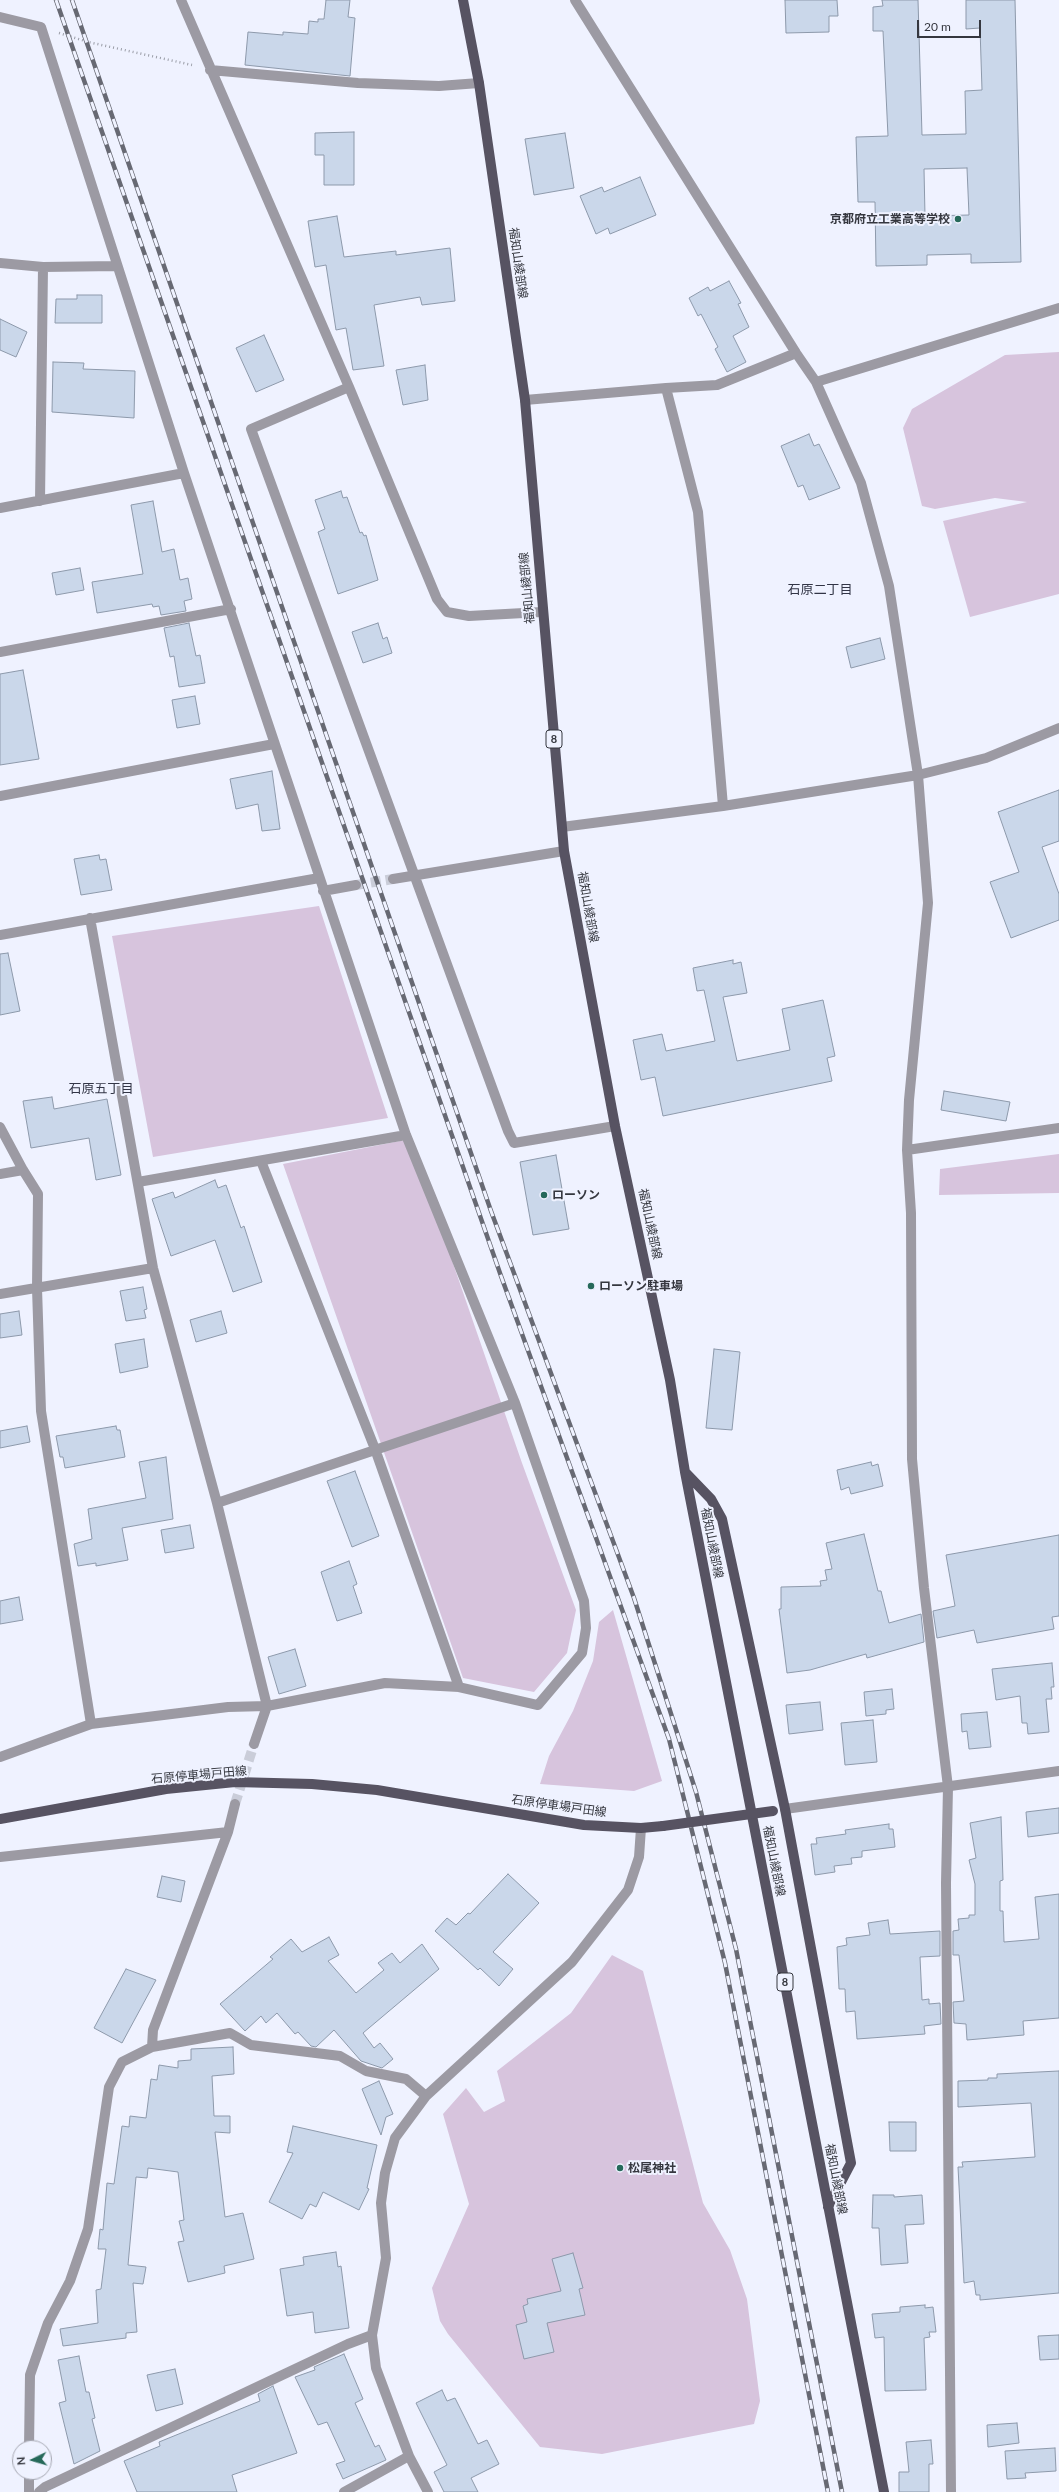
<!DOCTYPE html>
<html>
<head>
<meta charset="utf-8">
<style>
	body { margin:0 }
	#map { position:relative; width:1059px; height:2492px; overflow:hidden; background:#eff2ff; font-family:Lato,sans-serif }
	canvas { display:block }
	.north { position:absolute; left:12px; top:2440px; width:40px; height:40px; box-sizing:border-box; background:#eff2ff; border:1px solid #a5a7b2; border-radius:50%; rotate:265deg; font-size:11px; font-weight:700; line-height:16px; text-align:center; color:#35373f }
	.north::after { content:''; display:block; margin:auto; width:14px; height:18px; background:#26695a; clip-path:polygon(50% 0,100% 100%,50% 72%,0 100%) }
	.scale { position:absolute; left:917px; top:20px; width:64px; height:18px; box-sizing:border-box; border:2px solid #35373f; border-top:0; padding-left:5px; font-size:12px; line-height:14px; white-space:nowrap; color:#35373f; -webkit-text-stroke:3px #eff2ff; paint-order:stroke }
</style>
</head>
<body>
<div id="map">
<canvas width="1059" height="2492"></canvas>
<div class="north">N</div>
<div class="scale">20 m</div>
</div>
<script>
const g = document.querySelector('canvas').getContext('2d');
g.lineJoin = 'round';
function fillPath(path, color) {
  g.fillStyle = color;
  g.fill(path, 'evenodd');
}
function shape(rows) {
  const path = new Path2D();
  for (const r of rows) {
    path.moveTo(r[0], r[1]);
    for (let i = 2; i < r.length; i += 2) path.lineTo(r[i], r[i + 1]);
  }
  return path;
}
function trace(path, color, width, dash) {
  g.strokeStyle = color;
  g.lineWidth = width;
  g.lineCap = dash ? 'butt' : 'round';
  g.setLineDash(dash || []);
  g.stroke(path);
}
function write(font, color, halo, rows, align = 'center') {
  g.font = font + ' Lato,"Noto Sans JP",sans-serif';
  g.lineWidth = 4;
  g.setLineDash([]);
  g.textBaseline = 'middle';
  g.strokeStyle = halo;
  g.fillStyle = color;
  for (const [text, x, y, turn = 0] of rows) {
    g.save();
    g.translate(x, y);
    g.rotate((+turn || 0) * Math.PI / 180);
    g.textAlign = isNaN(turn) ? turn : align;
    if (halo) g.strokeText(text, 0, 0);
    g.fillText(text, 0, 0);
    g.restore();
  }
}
fillPath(shape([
	[1059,352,1059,594,970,617,943,521,1027,502,995,498,935,509,922,506,903,428,912,409,1005,355],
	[319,906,388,1118,153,1157,112,936],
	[410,1139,522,1463,576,1610,567,1653,534,1692,463,1678,283,1164],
	[1059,1154,1059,1193,939,1195,940,1169],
	[613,1610,662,1781,634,1791,540,1784,549,1756,573,1711,593,1661,599,1622],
	[612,1955,643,1971,703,2203,730,2250,747,2299,760,2401,754,2424,602,2454,540,2447,448,2334,440,2321,432,2288,469,2204,443,2114,466,2088,484,2112,505,2101,497,2071,571,2013]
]), '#d7c4dd');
const building = shape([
	[326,0,350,0,348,17,355,18,350,76,245,65,248,32,283,35,283,32,308,34,309,21,318,22,318,19,324,19,326,0],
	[785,0,837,0,838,16,829,16,829,32,786,33,785,0],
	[882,0,918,0,922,135,966,134,965,91,982,90,980,28,966,29,966,0,1015,0,1021,262,971,263,971,254,927,255,927,265,876,266,875,202,858,202,856,137,888,136,883,31,873,31,873,7,883,6,882,0],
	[967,168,969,215,925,216,924,169,967,168],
	[354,132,354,185,324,185,324,155,315,155,315,133,354,132],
	[565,133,574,188,534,195,525,139,565,133],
	[640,177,656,215,610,234,608,228,596,234,580,196,602,187,604,192,640,177],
	[337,216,344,257,396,251,396,255,450,248,455,301,422,305,420,297,374,305,384,366,353,370,346,328,336,330,326,265,315,267,308,221,337,216],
	[729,281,741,303,738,304,749,327,733,336,746,362,727,372,715,349,718,347,701,314,698,316,689,298,708,287,710,291,729,281],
	[77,295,102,295,102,323,55,323,56,299,77,299,77,295],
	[0,319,27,332,16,357,0,350,0,319],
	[264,335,284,380,256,392,236,348,264,335],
	[53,362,84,363,83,369,135,371,134,418,52,412,53,362],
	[425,365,428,400,403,405,396,370,425,365],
	[809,434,814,446,819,444,840,488,809,500,803,485,798,487,781,446,809,434],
	[341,491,343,498,347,497,360,533,362,532,364,536,366,535,378,580,338,594,318,532,325,529,315,500,341,491],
	[153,501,162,552,174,549,180,580,188,578,192,599,184,601,186,611,161,615,159,606,153,607,152,604,97,613,92,582,143,574,131,505,153,501],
	[80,568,84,590,56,595,52,573,80,568],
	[189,623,196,656,200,655,205,683,179,687,174,656,170,657,164,628,189,623],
	[378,623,383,639,387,637,392,653,363,663,352,632,378,623],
	[880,638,885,659,851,668,846,647,880,638],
	[23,670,39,759,0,765,0,674,23,670],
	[195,696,200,724,177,728,172,700,195,696],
	[272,771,280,829,262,831,258,804,236,809,230,779,272,771],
	[1059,790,1059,841,1042,847,1059,894,1059,920,1011,938,990,882,1019,872,998,812,1059,790],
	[99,855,100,860,106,859,112,890,81,895,74,859,99,855],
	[8,953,20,1011,0,1015,0,954,8,953],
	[733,960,733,964,741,962,747,993,723,997,737,1061,790,1050,782,1009,823,1000,835,1056,827,1058,832,1081,663,1116,655,1077,641,1080,633,1040,662,1034,666,1051,715,1041,704,990,697,991,693,968,733,960],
	[944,1091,1010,1102,1006,1121,941,1110,944,1091],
	[52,1097,54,1109,107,1099,121,1175,96,1180,89,1138,31,1148,23,1101,52,1097],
	[556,1155,569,1229,533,1235,520,1162,556,1155],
	[215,1180,218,1188,226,1185,241,1228,244,1226,262,1282,233,1292,215,1240,171,1256,152,1199,173,1192,175,1198,215,1180],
	[143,1287,147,1309,144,1310,146,1318,126,1321,120,1291,143,1287],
	[19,1311,22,1335,0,1338,0,1314,19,1311],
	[221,1311,227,1333,196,1342,190,1320,221,1311],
	[144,1339,148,1367,120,1373,115,1344,144,1339],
	[714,1349,740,1352,732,1430,706,1428,714,1349],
	[27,1426,30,1442,0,1448,0,1431,27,1426],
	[116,1426,117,1430,120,1430,125,1457,65,1468,63,1457,60,1457,56,1436,116,1426],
	[166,1457,173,1519,122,1528,128,1560,96,1566,96,1563,78,1566,74,1544,92,1539,88,1509,146,1498,139,1462,166,1457],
	[871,1462,872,1466,878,1464,883,1486,851,1494,849,1487,841,1490,837,1470,871,1462],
	[355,1471,379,1536,352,1547,327,1481,355,1471],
	[190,1525,194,1548,165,1553,161,1530,190,1525],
	[864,1534,878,1591,881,1591,889,1623,921,1614,924,1642,867,1658,866,1654,810,1670,787,1673,779,1609,781,1609,781,1587,821,1586,820,1581,827,1580,825,1570,832,1569,826,1543,864,1534],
	[1059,1535,1059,1616,1052,1617,1054,1629,977,1643,974,1630,937,1638,933,1611,955,1606,946,1555,1059,1535],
	[349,1561,357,1584,353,1586,362,1613,337,1621,321,1572,349,1561],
	[19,1597,23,1620,0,1624,0,1601,19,1597],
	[295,1649,306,1686,279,1694,268,1657,295,1649],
	[1052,1663,1054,1687,1051,1687,1052,1699,1046,1699,1049,1732,1028,1734,1027,1723,1022,1723,1020,1696,996,1700,992,1669,1052,1663],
	[892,1689,894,1709,886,1710,886,1714,866,1716,864,1692,892,1689],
	[820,1702,823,1730,789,1734,786,1705,820,1702],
	[987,1712,991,1747,969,1749,967,1731,962,1732,961,1714,987,1712],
	[873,1720,877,1762,845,1765,841,1723,873,1720],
	[1059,1808,1059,1833,1028,1837,1026,1812,1059,1808],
	[1001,1817,1003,1880,1000,1881,1000,1911,1003,1911,1004,1942,1039,1939,1035,1897,1059,1894,1059,2018,1023,2021,1024,2035,967,2040,966,2024,954,2023,953,2002,964,2001,959,1955,953,1955,953,1931,959,1930,958,1919,969,1918,969,1915,975,1915,975,1884,969,1860,976,1858,970,1823,1001,1817],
	[889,1824,889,1829,893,1829,895,1847,862,1851,862,1857,851,1858,852,1864,834,1866,835,1872,815,1875,811,1844,817,1844,816,1838,846,1834,845,1830,889,1824],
	[508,1874,539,1903,493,1952,513,1969,499,1986,480,1968,478,1970,435,1931,447,1918,456,1925,468,1913,470,1914,508,1874],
	[162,1876,185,1881,181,1902,157,1897,162,1876],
	[888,1920,890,1934,940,1931,940,1956,920,1957,922,2000,929,1999,929,2004,940,2003,941,2024,924,2026,925,2034,857,2039,855,2011,846,2012,845,1989,839,1989,837,1947,847,1945,846,1938,870,1935,868,1923,888,1920],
	[329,1937,339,1955,328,1961,356,1993,384,1970,378,1963,392,1953,400,1963,422,1944,439,1969,363,2033,374,2048,380,2043,393,2059,382,2068,361,2061,334,2030,316,2047,311,2046,298,2032,295,2034,277,2013,266,2023,261,2016,245,2031,220,2004,273,1959,270,1957,291,1939,302,1952,329,1937],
	[126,1969,156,1980,122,2043,94,2028,126,1969],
	[233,2047,234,2074,212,2076,214,2116,230,2116,230,2133,215,2132,225,2217,243,2213,254,2259,224,2266,225,2273,188,2282,178,2242,184,2241,179,2221,184,2220,178,2172,148,2168,147,2178,136,2177,128,2265,146,2267,143,2284,133,2283,137,2332,126,2333,126,2338,63,2346,60,2329,98,2323,96,2290,101,2289,106,2249,98,2249,100,2229,103,2230,107,2183,114,2184,122,2126,129,2127,130,2116,146,2118,151,2079,157,2080,159,2065,178,2068,178,2061,191,2060,191,2049,233,2047],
	[1059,2071,1059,2293,980,2300,980,2295,976,2295,974,2281,964,2283,958,2167,963,2167,962,2162,1035,2157,1031,2103,958,2107,958,2081,988,2080,988,2078,997,2078,997,2074,1059,2071],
	[379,2081,393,2114,386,2117,381,2135,362,2089,379,2081],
	[889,2122,916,2122,916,2151,890,2151,889,2122],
	[293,2126,377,2145,367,2188,369,2189,359,2210,323,2192,316,2207,310,2204,302,2219,269,2202,293,2153,287,2152,293,2126],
	[873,2195,894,2195,894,2197,922,2195,924,2224,905,2225,908,2263,881,2265,879,2228,872,2228,873,2195],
	[336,2252,338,2267,341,2266,349,2328,315,2333,313,2312,287,2316,280,2269,304,2265,303,2257,336,2252],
	[573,2253,583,2288,579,2289,585,2315,547,2323,554,2352,524,2359,516,2325,527,2322,523,2306,528,2304,527,2299,561,2291,552,2259,573,2253],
	[925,2305,925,2308,933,2307,936,2332,929,2332,930,2337,924,2338,926,2390,885,2391,884,2337,875,2338,872,2314,900,2312,900,2307,925,2305],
	[1059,2335,1059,2359,1040,2360,1038,2336,1059,2335],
	[344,2354,363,2399,355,2403,375,2447,379,2445,386,2460,343,2479,336,2464,345,2461,327,2422,318,2425,295,2377,315,2370,314,2367,344,2354],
	[79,2356,86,2392,89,2392,95,2418,92,2419,100,2451,74,2464,59,2403,66,2401,58,2360,79,2356],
	[175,2369,183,2404,156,2411,147,2375,175,2369],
	[273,2386,297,2453,232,2475,237,2492,137,2492,124,2461,160,2446,159,2442,260,2401,258,2394,273,2386],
	[442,2390,447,2401,455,2398,478,2444,487,2440,499,2464,471,2478,478,2492,444,2492,434,2472,447,2465,416,2403,442,2390],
	[1017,2423,1019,2443,988,2447,987,2425,1017,2423],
	[931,2440,933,2464,929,2464,929,2492,899,2492,899,2472,909,2472,906,2442,931,2440],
	[1055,2448,1056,2471,1025,2473,1026,2478,1007,2479,1005,2451,1055,2448]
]);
fillPath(building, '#cad7ea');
trace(building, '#8d99ab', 1);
trace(shape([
	[356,885,393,879],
	[235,1804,254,1744]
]), '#cacdd9', 10, [10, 5]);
trace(shape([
	[59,33,88,42,192,65]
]), '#9a9da7', 2.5, [1, 3]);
trace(shape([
	[181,0,349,387,437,599,447,612,469,616,542,612],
	[575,0,796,353,816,382,861,483,889,586,918,775,928,903,909,1100,907,1150,911,1213,912,1459,924,1588,948,1787,946,1883,951,2492],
	[0,17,41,27,184,473,406,1135,515,1403,584,1601,586,1628,582,1653,538,1705,459,1687,385,1683,267,1706,228,1707,91,1724,0,1757],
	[210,70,358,83,439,86,479,83],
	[0,263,43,267,117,266],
	[816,382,1059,308],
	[349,387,251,429,508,1131,514,1143,615,1126],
	[666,388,717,385,796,353],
	[525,400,666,388,698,512,723,806],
	[40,501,43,267],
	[0,508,184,473],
	[0,652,231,609],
	[0,796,274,744],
	[562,827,723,806,918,775,986,758,1059,728],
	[393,879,564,851],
	[323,891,356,885],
	[90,918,153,1268,217,1503,267,1706,254,1744],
	[0,935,319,878],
	[0,1127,23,1170,38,1194,37,1288,41,1411,91,1724],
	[907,1150,1059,1128],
	[261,1161,375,1449,459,1687],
	[0,1174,23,1170],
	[138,1182,406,1135],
	[0,1294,153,1268],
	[217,1503,515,1403],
	[785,1809,1059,1771],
	[0,1857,228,1832],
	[152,2047,153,2030,228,1832,235,1804],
	[29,2448,30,2375,48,2323,70,2281,88,2229,109,2087,122,2062,152,2047,230,2033,251,2045,340,2056,366,2071,406,2079,426,2096],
	[29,2492,29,2472],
	[39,2492,45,2487,348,2344,372,2335],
	[344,2492,409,2456],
	[428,2492,409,2456,376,2368,372,2335,386,2258,381,2203,385,2173,395,2138,426,2096,572,1962,628,1890,639,1857,641,1828]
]), '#9c9aa3', 10);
trace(shape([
	[463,0,479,83,525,400,564,851,615,1126,670,1380,685,1472,884,2492],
	[685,1472,711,1499,722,1519,785,1809,851,2163,828,2207],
	[0,1819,166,1789,235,1782,312,1784,377,1790,584,1825,641,1828,663,1826]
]), '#575362', 10);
const rail = shape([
	[56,0,501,1276,669,1739,725,1963,828,2492],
	[72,0,491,1211,634,1598,696,1792,736,1949,842,2492]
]);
trace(rail, '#676973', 4.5);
trace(rail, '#eff2ff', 3, [9]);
trace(shape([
	[663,1826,773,1811]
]), '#575362', 10);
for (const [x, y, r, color] of [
	[958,219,4,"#26695a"],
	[544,1195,4,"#26695a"],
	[591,1286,4,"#26695a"],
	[620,2168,4,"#26695a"]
]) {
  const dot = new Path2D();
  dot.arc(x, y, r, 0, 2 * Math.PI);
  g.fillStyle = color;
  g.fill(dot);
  trace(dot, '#eff2ff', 1.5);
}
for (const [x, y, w] of [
	[554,739,16],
	[785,1982,16]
]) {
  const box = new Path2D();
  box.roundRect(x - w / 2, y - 9, w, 18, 3);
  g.fillStyle = '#eff2ff';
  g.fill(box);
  trace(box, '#35373f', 1);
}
write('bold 11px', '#35373f', null, [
	["8",554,739],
	["8",785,1982]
]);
write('bold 12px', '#35373f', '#eff2ff', [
	["京都府立工業高等学校",950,219,"right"],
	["ローソン",552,1195],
	["ローソン駐車場",599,1286],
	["松尾神社",628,2168]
], 'left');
write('12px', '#35373f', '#eff2ff', [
	["福知山綾部線",518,263,82],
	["福知山綾部線",527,588,-95],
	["福知山綾部線",588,907,80],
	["福知山綾部線",650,1224,78],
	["福知山綾部線",712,1543,79],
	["石原停車場戸田線",199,1775,-5],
	["石原停車場戸田線",559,1806,8],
	["福知山綾部線",774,1861,79],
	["福知山綾部線",836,2179,79]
]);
write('13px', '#323546', '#eff2ff', [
	["石原二丁目",820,590],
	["石原五丁目",101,1089]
]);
</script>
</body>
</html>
